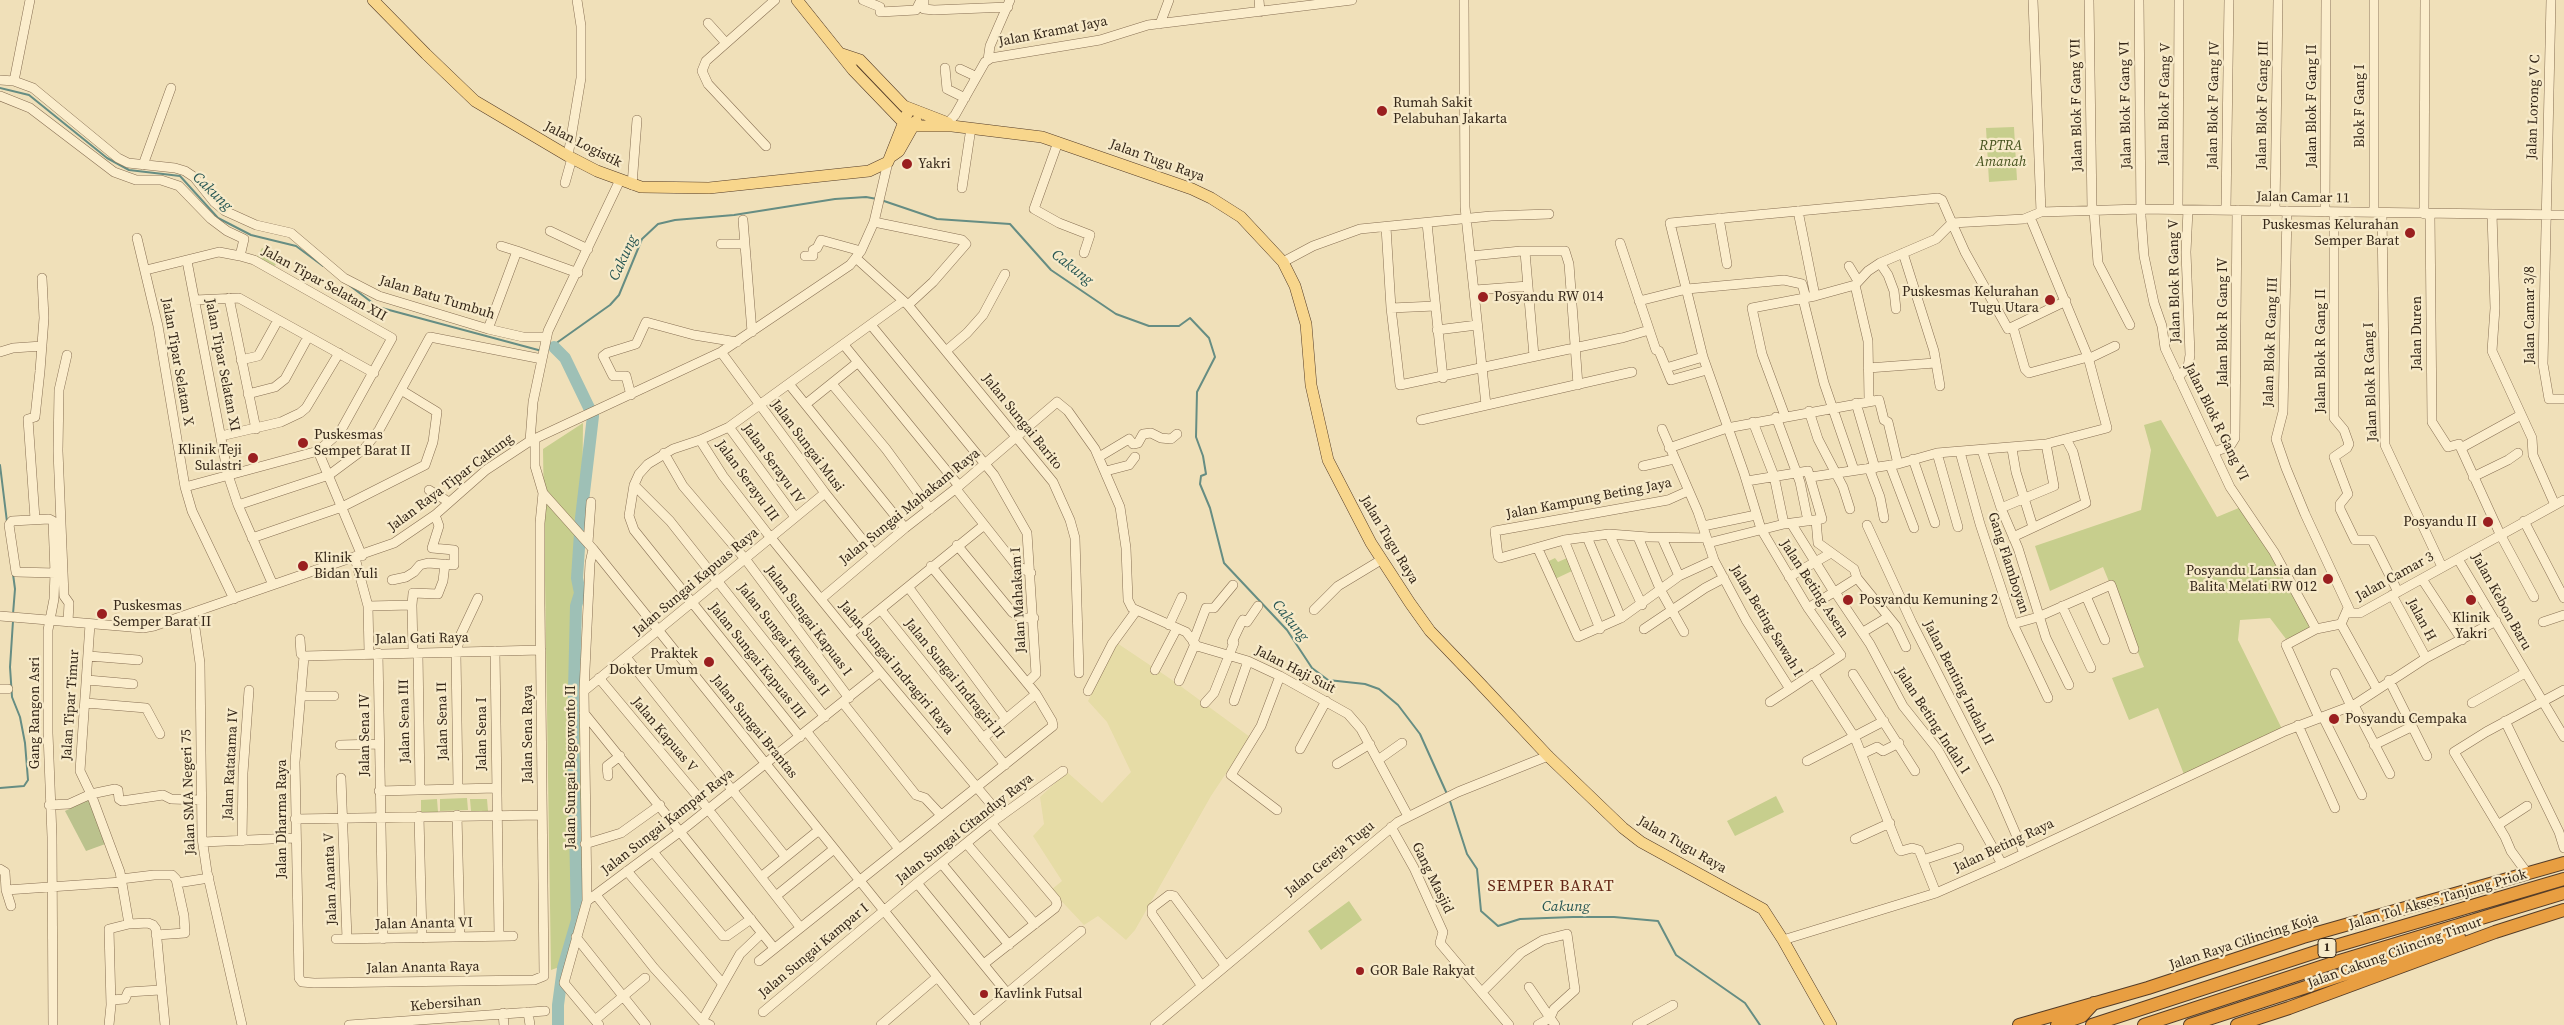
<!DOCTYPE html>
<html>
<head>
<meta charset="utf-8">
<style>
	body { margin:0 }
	canvas { display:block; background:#f0e0b9 }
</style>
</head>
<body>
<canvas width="2564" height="1025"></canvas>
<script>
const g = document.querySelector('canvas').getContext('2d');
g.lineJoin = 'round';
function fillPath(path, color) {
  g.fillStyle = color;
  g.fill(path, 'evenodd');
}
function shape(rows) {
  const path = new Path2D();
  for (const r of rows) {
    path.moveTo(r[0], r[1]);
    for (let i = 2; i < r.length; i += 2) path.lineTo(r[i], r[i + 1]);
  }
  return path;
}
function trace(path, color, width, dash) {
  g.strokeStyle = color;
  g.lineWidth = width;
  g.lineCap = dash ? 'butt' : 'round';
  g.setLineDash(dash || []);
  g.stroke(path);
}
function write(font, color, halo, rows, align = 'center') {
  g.font = font + ' "Source Serif 4",serif';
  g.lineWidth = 4.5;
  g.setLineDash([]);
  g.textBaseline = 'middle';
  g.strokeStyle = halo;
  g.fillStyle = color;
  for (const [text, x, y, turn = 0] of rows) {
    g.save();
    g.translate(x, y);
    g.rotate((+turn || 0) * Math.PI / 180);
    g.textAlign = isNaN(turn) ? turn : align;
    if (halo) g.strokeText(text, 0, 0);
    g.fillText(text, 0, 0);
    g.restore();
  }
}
fillPath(shape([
	[1117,643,1175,682,1250,737,1211,796,1135,930,1126,940,1098,916,1084,925,1051,890,1062,881,1033,836,1044,824,1040,797,1067,772,1102,803,1131,772,1107,722,1088,701]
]), '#e6dca6');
fillPath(shape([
	[2014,127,2017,180,1989,182,1986,128],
	[262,248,279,257,275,266,257,257],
	[2161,420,2217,517,2246,505,2319,627,2286,639,2270,618,2240,620,2238,640,2283,731,2185,777,2158,708,2129,720,2112,678,2144,667,2103,567,2050,591,2035,546,2141,510,2151,450,2144,425],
	[583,423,580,689,583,905,565,965,551,970,543,449],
	[1555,558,1558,562,1567,558,1572,571,1555,579,1547,562],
	[1776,796,1784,812,1735,836,1727,821],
	[467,798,468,810,440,811,440,799],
	[437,799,438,812,421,812,421,800],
	[470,799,487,799,488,811,471,811],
	[1349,901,1362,920,1321,950,1308,931]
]), '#c7ce8d');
fillPath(shape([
	[90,799,108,843,86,851,65,811]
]), '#bbc28d');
trace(shape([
	[0,88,29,95,107,158,129,170,180,176,218,218,251,235,296,246,323,266],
	[881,200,937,219,1010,224,1051,270,1116,314,1149,326,1179,326,1190,318,1209,338,1215,357,1197,392,1196,437,1203,456,1206,474,1201,476,1200,484,1210,508,1224,563,1287,630,1312,668,1328,680,1365,684,1379,689,1398,705,1420,734,1447,794],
	[349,285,378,307,542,351],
	[548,349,610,305,619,295,642,239,658,224,675,220,734,215,835,199,866,197,877,199],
	[0,465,7,522],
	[13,574,15,589,13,614],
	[0,788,24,786,28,780,25,743,20,717,12,697,10,667,13,621],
	[1449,798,1467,854,1477,869,1481,911,1498,926,1520,919,1573,917,1614,917,1658,921,1676,955,1745,1003,1760,1025]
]), '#668d83', 2);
trace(shape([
	[554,347,565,358,593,416,581,518,577,578,580,593,576,606,573,733,577,920,563,968,558,1005,558,1025]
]), '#9ec0b6', 12);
const minor = shape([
	[863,0,880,7,880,12,916,10,921,0],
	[924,0,924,9,934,10,1008,7],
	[1259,0,1260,12],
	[1464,0,1465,207,1486,405],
	[2033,0,2041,212],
	[2089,0,2092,210],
	[2139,0,2141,216,2144,256,2154,303,2162,326,2165,348,2230,487,2274,552,2316,629],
	[2551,0,2543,364,2549,399,2564,399],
	[708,23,726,43],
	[1160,24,1169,0],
	[988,60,990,46,1010,0],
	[945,68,947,89,965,98],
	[960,69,975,76],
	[0,80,14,81,33,88,118,158,128,163,175,168,185,171,194,177,214,202,225,211,256,225,291,233,344,278,379,296,488,329,523,337,546,337],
	[14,81,30,0],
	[0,96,30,108,114,172,136,180,161,180,179,186,211,219,227,231,244,239,240,256],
	[945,126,955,115,985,62,991,58,1100,40,1148,25,1352,0],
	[1058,142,1034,209,1059,223,1090,235,1084,253],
	[766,146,708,84,702,71,706,61,775,0],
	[568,156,581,78,581,26,577,0],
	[143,165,171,88],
	[565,183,572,158],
	[632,185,637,120],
	[962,188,971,128],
	[2178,209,2179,0],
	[2226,209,2229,0],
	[1798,211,1815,296],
	[2094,211,2098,263,2130,325],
	[2275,211,2278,0],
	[2287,211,2283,412,2276,439,2286,468,2305,514,2351,613,2360,613,2564,500],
	[2325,212,2326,0],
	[2334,212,2334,418,2344,430,2349,444,2347,448,2334,457,2348,494,2340,504,2340,509,2355,540,2372,540,2398,592],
	[2374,213,2374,0],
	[2382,213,2385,445,2442,567],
	[2424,214,2425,0],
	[2430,214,2432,422,2448,447,2459,444,2500,534,2534,597],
	[2492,214,2495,308,2492,351,2532,438,2533,455,2555,505],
	[1719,218,1727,264],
	[743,220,752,332],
	[874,222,962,240,966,244,933,282,908,305],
	[1427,223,1443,378],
	[1386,227,1391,308,1400,385,1621,338],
	[550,231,588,249],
	[137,238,158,326,185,487,192,511,234,599],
	[1620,243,1656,350,1659,351,1671,380,1707,370],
	[721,244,745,244],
	[501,246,517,251],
	[1525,252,1534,356],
	[1903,253,1934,351,1940,386],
	[805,256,813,256,813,250,817,248,821,240,861,251],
	[1471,256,1521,251,1565,251,1569,264,1578,385],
	[857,259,908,305,1053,482,1070,520,1075,538,1079,673],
	[187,261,228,475,238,505,273,585],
	[1283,262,1313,246,1360,229,1491,216,1549,214],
	[1880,263,1888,275,1894,291,1896,309],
	[1849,266,1858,281],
	[146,270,219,252,240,256,254,260,392,338,340,432,318,451,185,487],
	[1855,285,1868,341,1869,400],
	[1475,290,1528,286],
	[229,298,256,429],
	[1803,299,1824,383,1854,470],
	[195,300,239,298,374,373],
	[1639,301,1687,289,1784,280,1802,284,1806,298],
	[1391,308,1435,306],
	[871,325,994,475,1027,533,1036,674,1027,683],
	[2013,327,2025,369,2029,373,2088,357],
	[488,329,517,251,578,273],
	[1437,330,1477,325],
	[1622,338,1649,330],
	[844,345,959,486],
	[946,351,967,333,983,315,1005,274],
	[0,352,13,348,42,346],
	[721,352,825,493,874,554],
	[67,355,59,390,58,451,64,596,69,603,68,622],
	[2088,359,2115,346],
	[241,360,258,356,278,320],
	[1666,368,1703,357],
	[1868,368,1935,363],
	[2178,377,2188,367,2190,355,2186,252,2188,210],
	[789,384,905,528],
	[832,384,886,449,930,509],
	[248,394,275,387,285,379,308,337],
	[631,395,626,376,613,376,603,356,607,353,636,344,646,322,694,335,737,342],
	[1856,403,1875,468],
	[806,404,857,363],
	[1809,411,1818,439,1843,487,1850,509],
	[1785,416,1762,354,1752,308,1815,296,1855,285,1868,271,1880,263,1936,239,1952,223,1965,252,2008,329,2066,301],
	[1776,417,1800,482,1808,521],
	[1421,420,1632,372],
	[1753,422,1774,476,1784,524],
	[729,427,795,517],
	[1662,429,1698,512,1714,560,1746,620,1790,689,1841,655,1808,608,1761,529,1744,473,1703,357,1670,223,1938,198,1942,200,1952,223,2024,219,2041,212,2141,209,2564,215],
	[221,436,281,422,300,413,306,408,339,353],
	[535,438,535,466,543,493,593,549,976,1025],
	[700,440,723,476,767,533,880,672,1001,816],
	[530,441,533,402,548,331,620,180],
	[1669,448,1727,428,1879,400,1884,420,1888,422,1898,464],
	[2461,448,2521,415],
	[2012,449,2016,472,2033,527],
	[1982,450,2001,508,2054,486,2046,444],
	[318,451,362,556],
	[1960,452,1980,524,2013,624,2048,698],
	[2214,452,2230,446,2235,438,2237,210],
	[664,453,683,486,746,560,849,698],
	[1937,453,1958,527],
	[1099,457,1129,439,1133,444,1138,443,1143,434,1151,433,1161,438,1171,439,1177,434],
	[1913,459,1935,523],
	[1890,465,1914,528],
	[1643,466,1674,459],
	[1869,468,1880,497,1884,518],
	[1106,471,1129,465,1135,457],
	[1811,477,1898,464,1937,453,2046,444,2107,428,2088,357,2030,217],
	[2473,477,2508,460,2518,453],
	[634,485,670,521,825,717],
	[956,489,1016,565,1031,573],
	[429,490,449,502],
	[1688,491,1668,500,1495,531,1498,556,1500,558,1564,540,1609,534,1648,537,1706,538],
	[238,505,329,475,364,449,379,430,430,337,542,359],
	[2003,513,2018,548,2046,638,2069,685],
	[35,519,28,419,35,417,40,371,44,318,42,278],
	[1816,520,1818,543,1854,569,1857,578,1896,626,1906,647],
	[2524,521,2564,598],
	[1791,523,1834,592,1808,608],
	[1867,525,1912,623,1996,788,2024,853],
	[1703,526,1756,515],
	[1609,534,1642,605],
	[1587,537,1621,618],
	[1638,537,1661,591,1684,632],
	[2013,537,2086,503,2073,452,2066,439],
	[252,538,342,507,425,465,433,442,437,412,401,390],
	[1662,538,1679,576],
	[1564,540,1600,629],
	[588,543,591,502],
	[1708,543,1784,524,1822,519,1808,471,1747,481],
	[957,545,1012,612,1021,618,1034,618],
	[593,549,590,563,584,691,587,901,564,983,599,1025],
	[1538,549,1578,637,1621,618,1679,576,1714,560],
	[355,558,368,606,369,653],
	[2458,559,2564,737],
	[1789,577,1831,553],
	[2422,579,2462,640],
	[392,580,406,577,414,572,420,565,428,563,454,565,454,550,432,548,439,526,435,515],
	[909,588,1006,719],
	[1838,590,1857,578],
	[1837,595,1870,644,1903,706,1938,750,2002,864],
	[2392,595,2426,658],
	[2086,596,2105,640],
	[821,599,905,528,959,486,1057,402,1068,411,1095,449,1120,507,1126,548,1128,600,1132,608,1186,632,1197,646,1248,661,1280,676,1348,714,1361,729,1408,816],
	[412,605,413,653],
	[368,606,412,605,413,593,438,594,443,581,445,564],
	[2062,606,2091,668],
	[881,610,1005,765],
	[1314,610,1338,586,1381,560],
	[193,614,200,663,202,838,207,872,242,1025],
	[0,616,143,628,154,626,394,543,435,515,486,470,530,441,721,352,850,265,861,251,874,222,888,162],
	[2543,622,2564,615],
	[90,624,80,771,91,794,120,872,129,924,148,923,153,925,156,929,165,1025],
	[2013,624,2038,617,2111,585,2134,649],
	[2341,624,2377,689],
	[1169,625,1182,597],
	[1644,629,1705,588,1724,578],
	[1863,632,1888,617],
	[850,634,983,526],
	[300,639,301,654,304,656],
	[1193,642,1206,608,1214,608,1233,585],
	[495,651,499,936],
	[378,653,383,939],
	[418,653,420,789],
	[89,656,138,660],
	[304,656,295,762,299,978,302,982,314,983,534,980,544,976,540,604,540,523,543,493],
	[304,656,541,650],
	[626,657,785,856],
	[1155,670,1177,628],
	[1813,673,1855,738,1899,849,1901,851,1912,848,1919,850,1936,893],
	[2335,673,2351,706],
	[1853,674,1915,771],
	[599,678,704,804,800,927],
	[87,680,133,684],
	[2389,680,2427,756],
	[1179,681,1195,644],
	[0,689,8,689],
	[584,691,825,493],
	[1088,691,1112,644,1136,611],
	[301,696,334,696],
	[1234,701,1248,661],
	[1770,702,1790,689],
	[86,703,146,708,160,734],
	[843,703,916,795,925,798,940,814],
	[1205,703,1214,693,1234,643,1232,642,1241,623,1243,620,1247,622,1258,606],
	[2472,703,2525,673],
	[2354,705,2390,774],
	[584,713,774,948],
	[2323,717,2362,795],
	[2319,718,2286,645,2316,629,2341,624,2348,608],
	[2505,721,2559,832,2564,848],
	[2298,725,2335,808],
	[807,732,899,849],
	[800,737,634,530,629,516,634,485,639,474,648,464,673,449,700,440,729,427,903,301],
	[983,738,1036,694],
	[340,745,379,744],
	[2374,745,2411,727],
	[1300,749,1326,701],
	[1862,754,1877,747,1883,751,1899,743],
	[1378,760,1402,743],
	[1807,761,1884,721],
	[1337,764,1370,744],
	[608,776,607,766,620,756],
	[341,778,347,939],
	[458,788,456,653,461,634,478,598],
	[379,791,496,788],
	[49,805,69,804,91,794,115,789,118,790,119,799,122,801,163,795,171,799,201,800],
	[1277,810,1231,775,1261,726,1280,676],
	[457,815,460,937],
	[419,816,422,938],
	[295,819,542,815],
	[2498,825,2527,806],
	[1391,827,1414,868,1443,932,1440,943,1509,1025],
	[1855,839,1890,823],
	[242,841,243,773,249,690],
	[203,842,294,838],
	[585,844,621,833,660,805],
	[967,844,1035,924],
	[653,852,723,936,727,936,751,919],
	[1923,860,1959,848],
	[942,864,1009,945],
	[0,869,5,872,6,890,11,906],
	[627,871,722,983],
	[2527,873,2511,851,2505,837,2454,752,2486,732,2564,690],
	[761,877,819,830],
	[121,879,154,875,172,875,176,879,184,916,185,933,156,935],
	[177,883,209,878],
	[917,883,1007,993],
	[6,890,122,882],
	[596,895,654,968,702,1021,710,1025],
	[776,896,834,849],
	[587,901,681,831,880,672],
	[576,937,646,1025],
	[336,939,513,936],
	[1783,940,1936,893,2002,864,2285,731,2354,705,2426,658,2496,621],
	[759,961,1053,726,1052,721,1036,694,931,566],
	[985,963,1055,908,1057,904,1056,900,991,823],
	[1201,985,1152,914,1152,908,1169,895,1174,896,1225,965],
	[1529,987,1555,1025],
	[1482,992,1521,953,1543,940,1567,934,1575,990,1554,1009,1550,1018],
	[111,1000,125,999,128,992,160,990],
	[528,1012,530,1025],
	[763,1012,917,883,991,823,1063,771],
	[503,1013,504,1025],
	[595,1020,645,978],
	[702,1021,740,954,762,933],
	[973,1022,1081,931],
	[53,1025,52,837,48,733,48,630,54,599,55,573,53,521,49,519,12,521,9,525,16,572,55,573],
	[109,1025,111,1005,109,929,129,924],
	[349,1025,545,1011],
	[881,1025,937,977],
	[1155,1025,1398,822,1458,792,1548,756],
	[1538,1025,1550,1018],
	[1637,1025,1673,1005]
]);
const major = shape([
	[373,0,426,54,475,101,568,156,597,171,641,187,709,188,869,171,888,162,909,109],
	[797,0,853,70,903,122,914,126,952,126,1042,137,1192,189,1211,198,1241,217,1283,262,1295,286,1306,324,1311,385,1328,460,1371,543,1410,603,1430,631,1475,678,1548,756,1623,828,1641,842,1763,909,1783,940,1831,1025],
	[842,54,860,60,904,106,948,123],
	[892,156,899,151,916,121]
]);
const highway = shape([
	[2019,1025,2148,988,2303,937,2564,863],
	[2057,1025,2082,1016,2094,1003],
	[2092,1025,2325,949,2564,879],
	[2144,1025,2333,963,2564,893],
	[2190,1025,2459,937],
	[2237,1025,2289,1008,2495,932,2564,910]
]);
trace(minor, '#876f53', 10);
trace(major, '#543c28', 12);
trace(highway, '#543c28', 14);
trace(minor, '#fbedcc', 9);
trace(major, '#f8d68c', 11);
trace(highway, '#e89e41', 12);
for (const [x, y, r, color] of [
	[1382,111,6,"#9a1f20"],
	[907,164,6,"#9a1f20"],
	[2410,233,6,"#9a1f20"],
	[1483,297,6,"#9a1f20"],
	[2050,300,6,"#9a1f20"],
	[303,443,6,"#9a1f20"],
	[253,458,6,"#9a1f20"],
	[2488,522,6,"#9a1f20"],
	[303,566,6,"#9a1f20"],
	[2328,579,6,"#9a1f20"],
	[1848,600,6,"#9a1f20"],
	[2471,600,6,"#9a1f20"],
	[102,614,6,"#9a1f20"],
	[709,662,6,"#9a1f20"],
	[2334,719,6,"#9a1f20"],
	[1360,971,5,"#9a1f20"],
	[984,994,5,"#9a1f20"]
]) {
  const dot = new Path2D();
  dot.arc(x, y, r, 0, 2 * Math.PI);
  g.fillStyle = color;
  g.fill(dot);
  trace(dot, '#f7eac9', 2);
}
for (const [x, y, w] of [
	[2327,948,18]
]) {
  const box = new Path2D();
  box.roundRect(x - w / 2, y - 9.5, w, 19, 4);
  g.fillStyle = '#f7eac9';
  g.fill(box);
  trace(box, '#352719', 1);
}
write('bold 12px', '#352719', null, [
	["1",2327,948]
]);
write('14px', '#352719', '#f7eac9', [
	["Jalan Kramat Jaya",1053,32,-11],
	["Jalan Blok F Gang V",2165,104,-89],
	["Jalan Blok F Gang VII",2077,105,-91],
	["Jalan Blok F Gang VI",2126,105,-91],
	["Jalan Blok F Gang IV",2214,105,-89],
	["Jalan Blok F Gang III",2263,105,-89],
	["Jalan Blok F Gang II",2312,106,-90],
	["Blok F Gang I",2360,106,-90],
	["Jalan Lorong V C",2534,107,-88],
	["Jalan Logistik",583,145,27],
	["Jalan Tugu Raya",1157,161,20],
	["Jalan Camar 11",2303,198,1],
	["Jalan Blok R Gang V",2175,281,-91],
	["Jalan Tipar Selatan XII",324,284,29],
	["Jalan Batu Tumbuh",437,298,17],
	["Jalan Camar 3/8",2530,315,-90],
	["Jalan Blok R Gang IV",2223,322,-90],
	["Jalan Duren",2417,333,-90],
	["Jalan Blok R Gang III",2271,342,-88],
	["Jalan Blok R Gang II",2321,351,-90],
	["Jalan Tipar Selatan X",177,362,80],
	["Jalan Tipar Selatan XI",222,365,79],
	["Jalan Blok R Gang I",2371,382,-92],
	["Jalan Sungai Barito",1022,422,51],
	["Jalan Blok R Gang VI",2216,422,64],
	["Jalan Sungai Musi",807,446,53],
	["Jalan Serayu IV",773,464,54],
	["Jalan Serayu III",747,481,54],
	["Jalan Raya Tipar Cakung",451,483,-37],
	["Jalan Kampung Beting Jaya",1589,499,-11],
	["Jalan Sungai Mahakam Raya",910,507,-39],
	["Jalan Tugu Raya",1389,540,59],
	["Gang Flamboyan",2008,563,72],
	["Jalan Camar 3",2395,577,-29],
	["Jalan Sungai Kapuas Raya",696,582,-40],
	["Jalan Beting Asem",1814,589,57],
	["Jalan Mahakam I",1019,600,-93],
	["Jalan Kebon Baru",2501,602,61],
	["Jalan H",2421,620,62],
	["Jalan Sungai Kapuas I",808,621,53],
	["Jalan Beting Sawah I",1766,621,59],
	["Jalan Gati Raya",422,639,-1],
	["Jalan Sungai Kapuas II",783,640,52],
	["Jalan Sungai Kapuas III",757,661,51],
	["Jalan Sungai Indragiri Raya",896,668,50],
	["Jalan Haji Suit",1295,670,27],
	["Jalan Sungai Indragiri II",954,679,51],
	["Jalan Benting Indah II",1958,683,63],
	["Jalan Tipar Timur",71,705,-86],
	["Gang Rangon Asri",35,713,-90],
	["Jalan Sena III",405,721,-91],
	["Jalan Sena II",443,721,-91],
	["Jalan Beting Indah I",1932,721,57],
	["Jalan Sungai Brantas",754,727,51],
	["Jalan Sena I",482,734,-90],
	["Jalan Sena Raya",528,734,-90],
	["Jalan Sena IV",365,735,-90],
	["Jalan Kapuas V",664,735,50],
	["Jalan Ratatama IV",231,764,-87],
	["Jalan Sungai Bogowonto II",571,767,-90],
	["Jalan SMA Negeri 75",189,792,-92],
	["Jalan Dharma Raya",282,819,-90],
	["Jalan Sungai Kampar Raya",668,822,-38],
	["Jalan Sungai Citanduy Raya",965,829,-38],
	["Jalan Tugu Raya",1682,845,30],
	["Jalan Beting Raya",2004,846,-25],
	["Jalan Gereja Tugu",1330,859,-39],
	["Gang Masjid",1432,878,64],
	["Jalan Ananta V",331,879,-92],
	["Jalan Tol Akses Tanjung Priok",2438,900,-16],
	["Jalan Ananta VI",424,924,-1],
	["Jalan Raya Cilincing Koja",2244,942,-18],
	["Jalan Sungai Kampar I",814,951,-40],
	["Jalan Cakung Cilincing Timur",2395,953,-20],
	["Jalan Ananta Raya",423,968,-1],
	["Kebersihan",446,1004,-5]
]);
write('14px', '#352719', '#f7eac9', [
	["Rumah Sakit",1393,103],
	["Pelabuhan Jakarta",1393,119],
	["Yakri",918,164],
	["Puskesmas Kelurahan",2399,225,"right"],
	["Semper Barat",2399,241,"right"],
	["Puskesmas Kelurahan",2039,292,"right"],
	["Tugu Utara",2039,308,"right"],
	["Posyandu RW 014",1494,297],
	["Puskesmas",314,435],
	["Sempet Barat II",314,451],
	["Klinik Teji",242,450,"right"],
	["Sulastri",242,466,"right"],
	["Posyandu II",2477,522,"right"],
	["Klinik",314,558],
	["Bidan Yuli",314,574],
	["Posyandu Lansia dan",2317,571,"right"],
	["Balita Melati RW 012",2317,587,"right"],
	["Posyandu Kemuning 2",1859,600],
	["Puskesmas",113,606],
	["Semper Barat II",113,622],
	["Klinik",2471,618,"center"],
	["Yakri",2471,634,"center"],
	["Praktek",698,654,"right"],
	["Dokter Umum",698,670,"right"],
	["Posyandu Cempaka",2345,719],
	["GOR Bale Rakyat",1370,971],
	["Kavlink Futsal",994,994]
], 'left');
write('italic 14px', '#46531e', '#f7eac9', [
	["RPTRA",2001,146],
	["Amanah",2001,162]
]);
write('italic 15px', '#275653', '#f7eac9', [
	["Cakung",212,192,44],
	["Cakung",624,258,-65],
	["Cakung",1072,268,38],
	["Cakung",1290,621,51],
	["Cakung",1566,907]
]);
g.letterSpacing = '1px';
write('16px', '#642616', '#f7eac9', [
	["SEMPER BARAT",1551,887]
]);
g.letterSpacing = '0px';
</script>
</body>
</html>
